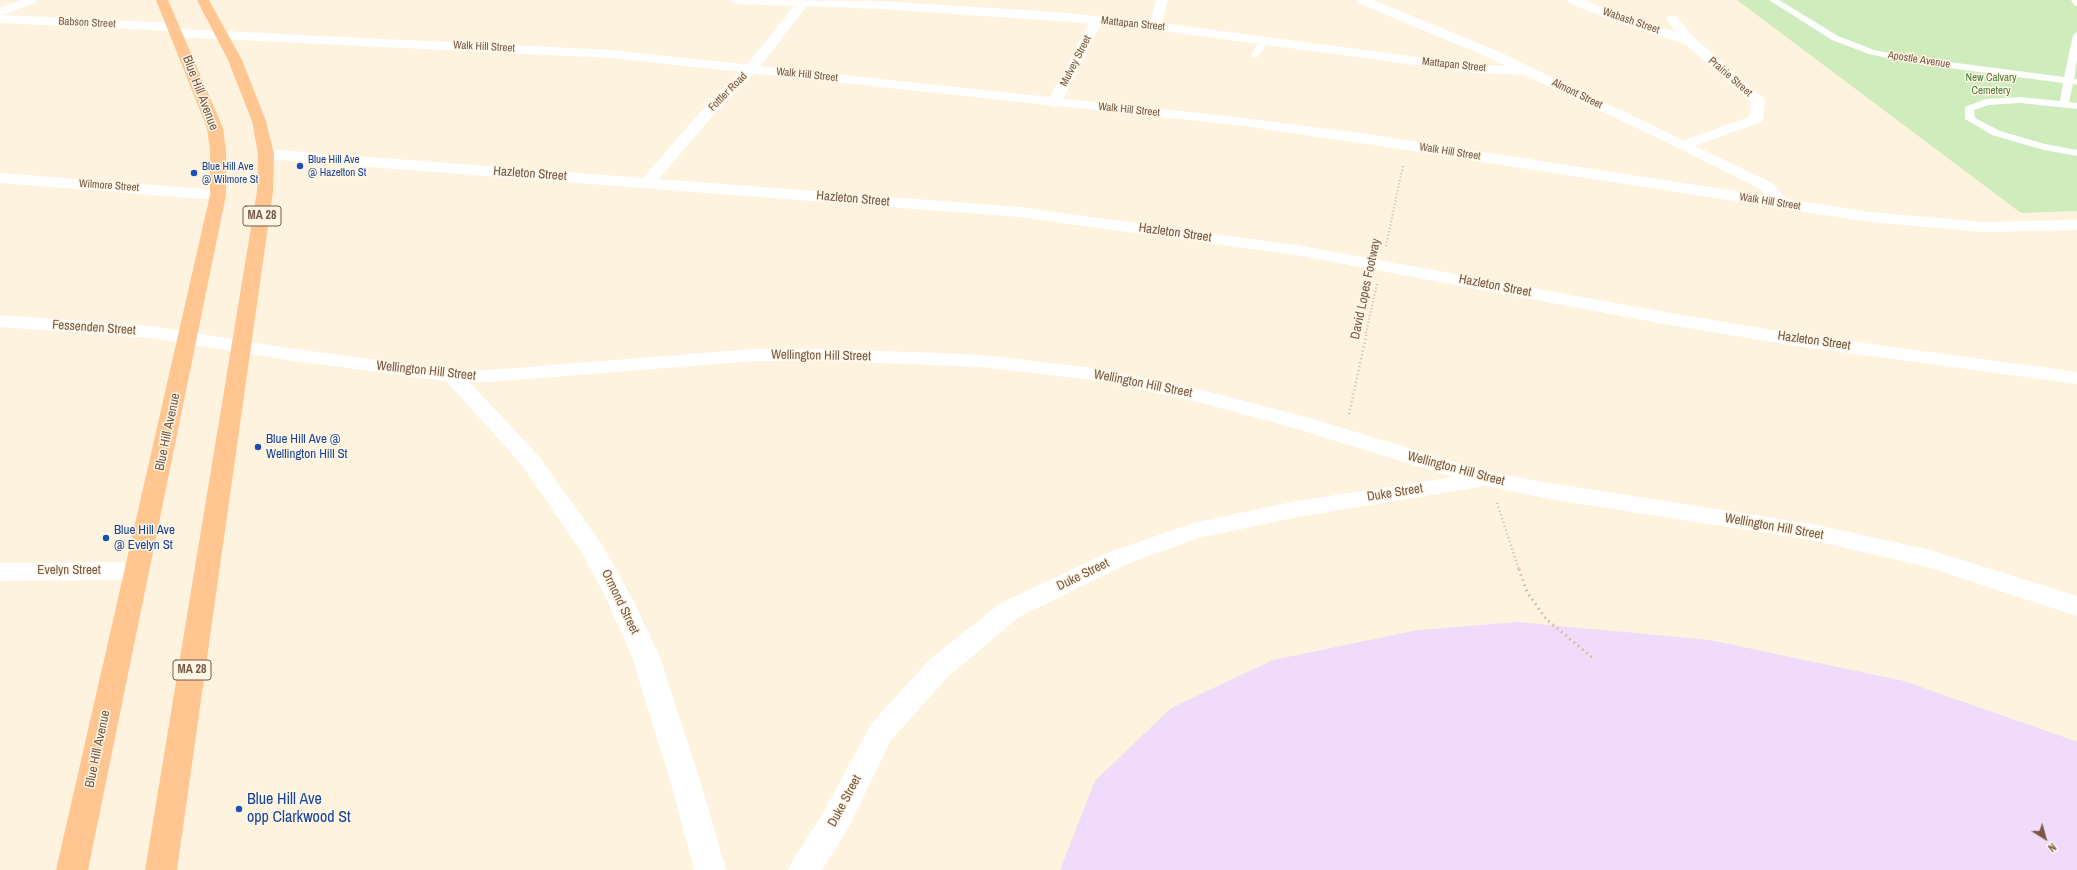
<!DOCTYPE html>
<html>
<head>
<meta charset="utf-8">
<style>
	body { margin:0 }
	#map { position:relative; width:2077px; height:870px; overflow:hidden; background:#fef3de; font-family:"Archivo Narrow",sans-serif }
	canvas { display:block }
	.north { position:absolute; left:2025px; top:818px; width:40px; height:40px; -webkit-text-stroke:3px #fff6e6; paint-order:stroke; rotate:143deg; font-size:11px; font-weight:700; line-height:16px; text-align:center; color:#765844 }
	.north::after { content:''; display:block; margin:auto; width:14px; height:18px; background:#765844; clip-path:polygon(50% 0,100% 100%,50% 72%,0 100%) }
</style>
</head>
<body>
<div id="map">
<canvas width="2077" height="870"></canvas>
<div class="north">N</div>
</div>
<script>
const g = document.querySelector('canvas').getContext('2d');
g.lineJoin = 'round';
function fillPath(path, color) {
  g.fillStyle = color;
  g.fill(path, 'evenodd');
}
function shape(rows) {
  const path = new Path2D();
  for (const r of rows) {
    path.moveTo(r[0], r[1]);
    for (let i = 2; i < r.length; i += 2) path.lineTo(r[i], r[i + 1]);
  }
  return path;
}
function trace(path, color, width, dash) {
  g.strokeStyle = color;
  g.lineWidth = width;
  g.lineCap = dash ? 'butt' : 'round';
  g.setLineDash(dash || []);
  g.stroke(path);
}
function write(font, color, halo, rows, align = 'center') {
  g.font = font + ' "Archivo Narrow",sans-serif';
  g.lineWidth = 3;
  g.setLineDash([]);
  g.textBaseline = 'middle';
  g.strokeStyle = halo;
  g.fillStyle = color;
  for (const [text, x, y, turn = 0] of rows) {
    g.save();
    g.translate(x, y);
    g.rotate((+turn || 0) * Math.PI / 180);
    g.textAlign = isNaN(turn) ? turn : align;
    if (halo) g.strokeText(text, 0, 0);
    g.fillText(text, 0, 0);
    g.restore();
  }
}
fillPath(shape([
	[1518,622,1710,640,1904,681,2075,741,2077,742,2077,870,1060,870,1095,781,1171,708,1273,660,1418,630]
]), '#f0dbfa');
fillPath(shape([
	[1737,0,2077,0,2077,211,2021,213]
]), '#ceecbc');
trace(shape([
	[1386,246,1403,165],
	[1366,333,1377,284]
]), '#dab497', 2, [1, 2.5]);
trace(shape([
	[1349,414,1367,332],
	[1497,503,1519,570]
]), '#dab497', 2.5, [1, 3]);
trace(shape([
	[1519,569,1527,592,1546,619,1594,659]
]), '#dab497', 3, [1.5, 4]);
fillPath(shape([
	[1769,0,1779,0,1838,36,1874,50,1911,57,2064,77,2073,35,2077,32,2077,59,2074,79,2077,79,2077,85,2073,84,2069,102,2077,103,2077,109,2020,103,1988,105,1974,110,1975,118,2000,131,2045,144,2077,150,2077,156,2044,150,1992,135,1965,119,1965,107,1986,99,2020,97,2060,101,2063,83,1911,63,1869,54,1832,40,1769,0],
	[2071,0,2077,0,2077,6,2074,5,2071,0],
	[1264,39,1268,42,1258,57,1252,57,1252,53,1261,40,1264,39]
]), '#fff');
fillPath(shape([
	[730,0,880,1,1056,12,1150,22,1156,0,1168,0,1162,23,1476,65,1528,67,1533,68,1535,71,1533,74,1528,75,1476,73,1155,30,1101,24,1061,103,1059,106,1054,107,1049,106,1047,103,1089,23,880,9,807,6,756,72,713,115,659,179,1019,207,1296,245,1659,311,1790,333,2077,372,2077,384,1790,345,1659,323,1296,255,1019,217,266,159,260,157,258,154,260,151,266,149,643,178,703,109,746,66,794,6,736,4,730,0],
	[1567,0,1584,0,1621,15,1676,32,1666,19,1668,16,1676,16,1695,38,1763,98,1765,101,1763,119,1761,122,1689,148,1679,148,1676,145,1679,142,1749,117,1751,102,1685,44,1613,21,1569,3,1567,0],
	[0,173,218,190,224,191,226,195,224,199,218,200,0,183,0,173],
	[0,315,151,326,288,348,452,370,490,370,753,349,833,349,983,355,1101,369,1205,391,1303,416,1488,472,1556,484,1812,524,1930,550,2077,596,2077,616,1927,567,1812,540,1556,500,1485,486,1297,517,1198,538,1125,565,1019,617,949,676,891,740,847,830,822,870,788,870,793,860,825,810,871,724,929,660,1001,603,1107,553,1193,523,1297,501,1453,477,1287,426,1202,403,1101,381,983,367,833,361,753,361,490,382,469,382,538,455,603,546,633,600,660,657,702,787,726,870,694,870,672,787,632,657,607,600,584,556,522,465,446,381,288,360,151,338,0,327,0,315],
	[137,562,146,565,150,571,146,577,137,580,0,581,0,563,137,562]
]), '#fff');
fillPath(shape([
	[1356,0,1373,0,1495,50,1772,183,1791,204,1789,208,1783,209,1777,208,1760,189,1679,148,1485,56,1358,3,1356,0]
]), '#fff');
fillPath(shape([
	[21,0,38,0,36,3,2,15,174,23,179,24,180,27,179,29,611,50,1244,118,1367,134,1870,212,1983,222,2077,220,2077,230,1983,232,1870,222,1367,144,1244,126,611,58,176,37,171,36,170,33,171,31,0,23,0,8,21,0]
]), '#fff');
fillPath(shape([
	[156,0,168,0,223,128,226,150,226,195,88,870,56,870,210,195,210,150,207,128,156,0],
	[197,0,209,0,242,60,266,121,274,154,273,191,177,870,145,870,257,191,258,154,252,121,228,60,197,0]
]), '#ffc691');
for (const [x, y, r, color] of [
	[300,166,4,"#1a4fb4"],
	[194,173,4,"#1a4fb4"],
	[258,447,4,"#1a4fb4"],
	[106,538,4,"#1a4fb4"],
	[239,809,4,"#1a4fb4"]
]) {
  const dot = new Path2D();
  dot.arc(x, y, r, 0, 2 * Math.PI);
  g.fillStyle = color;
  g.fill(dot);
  trace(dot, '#fff6e6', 1.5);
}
write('11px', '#765844', '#fff6e6', [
	["Wabash Street",1631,21,19],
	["Babson Street",87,23,3],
	["Mattapan Street",1133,24,6],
	["Walk Hill Street",484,47,3],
	["Apostle Avenue",1919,60,9],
	["Mulvey Street",1076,61,-63],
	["Mattapan Street",1454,65,6],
	["Walk Hill Street",807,75,6],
	["Prairie Street",1730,77,41],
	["Fottler Road",728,92,-45],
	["Almont Street",1577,94,26],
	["Walk Hill Street",1129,110,6],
	["Walk Hill Street",1450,152,9],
	["Wilmore Street",109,186,4],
	["Walk Hill Street",1770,202,9]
]);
write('11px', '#4c7d3b', '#fff6e6', [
	["New Calvary",1991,78],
	["Cemetery",1991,91]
]);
write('11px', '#164399', '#fff6e6', [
	["Blue Hill Ave",308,160],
	["@ Hazelton St",308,173],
	["Blue Hill Ave",202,167],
	["@ Wilmore St",202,180]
], 'left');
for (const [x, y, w] of [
	[262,216,38],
	[192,670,38]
]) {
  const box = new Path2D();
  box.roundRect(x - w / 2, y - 10, w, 20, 3);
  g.fillStyle = '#fff6e6';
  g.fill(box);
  trace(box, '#765844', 1);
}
write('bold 12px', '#765844', null, [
	["MA 28",262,216],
	["MA 28",192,670]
]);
write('13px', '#765844', '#fff6e6', [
	["Blue Hill Avenue",200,93,69],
	["Hazleton Street",530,174,4],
	["Hazleton Street",853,199,5],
	["Hazleton Street",1175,233,8],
	["Hazleton Street",1495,286,11],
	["David Lopes Footway",1366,289,-78],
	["Fessenden Street",94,328,4],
	["Hazleton Street",1814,341,8],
	["Wellington Hill Street",821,356,1],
	["Wellington Hill Street",426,371,6],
	["Wellington Hill Street",1143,384,11],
	["Blue Hill Avenue",168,432,-78],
	["Wellington Hill Street",1456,469,15],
	["Duke Street",1395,493,-9],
	["Wellington Hill Street",1774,527,10],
	["Evelyn Street",69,571],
	["Duke Street",1083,575,-26],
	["Ormond Street",620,602,64],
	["Blue Hill Avenue",98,749,-78],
	["Duke Street",845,801,-62]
]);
write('13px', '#164399', '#fff6e6', [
	["Blue Hill Ave @",266,440],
	["Wellington Hill St",266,455],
	["Blue Hill Ave",114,531],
	["@ Evelyn St",114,546]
], 'left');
write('16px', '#164399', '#fff6e6', [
	["Blue Hill Ave",247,800],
	["opp Clarkwood St",247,818]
], 'left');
</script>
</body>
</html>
